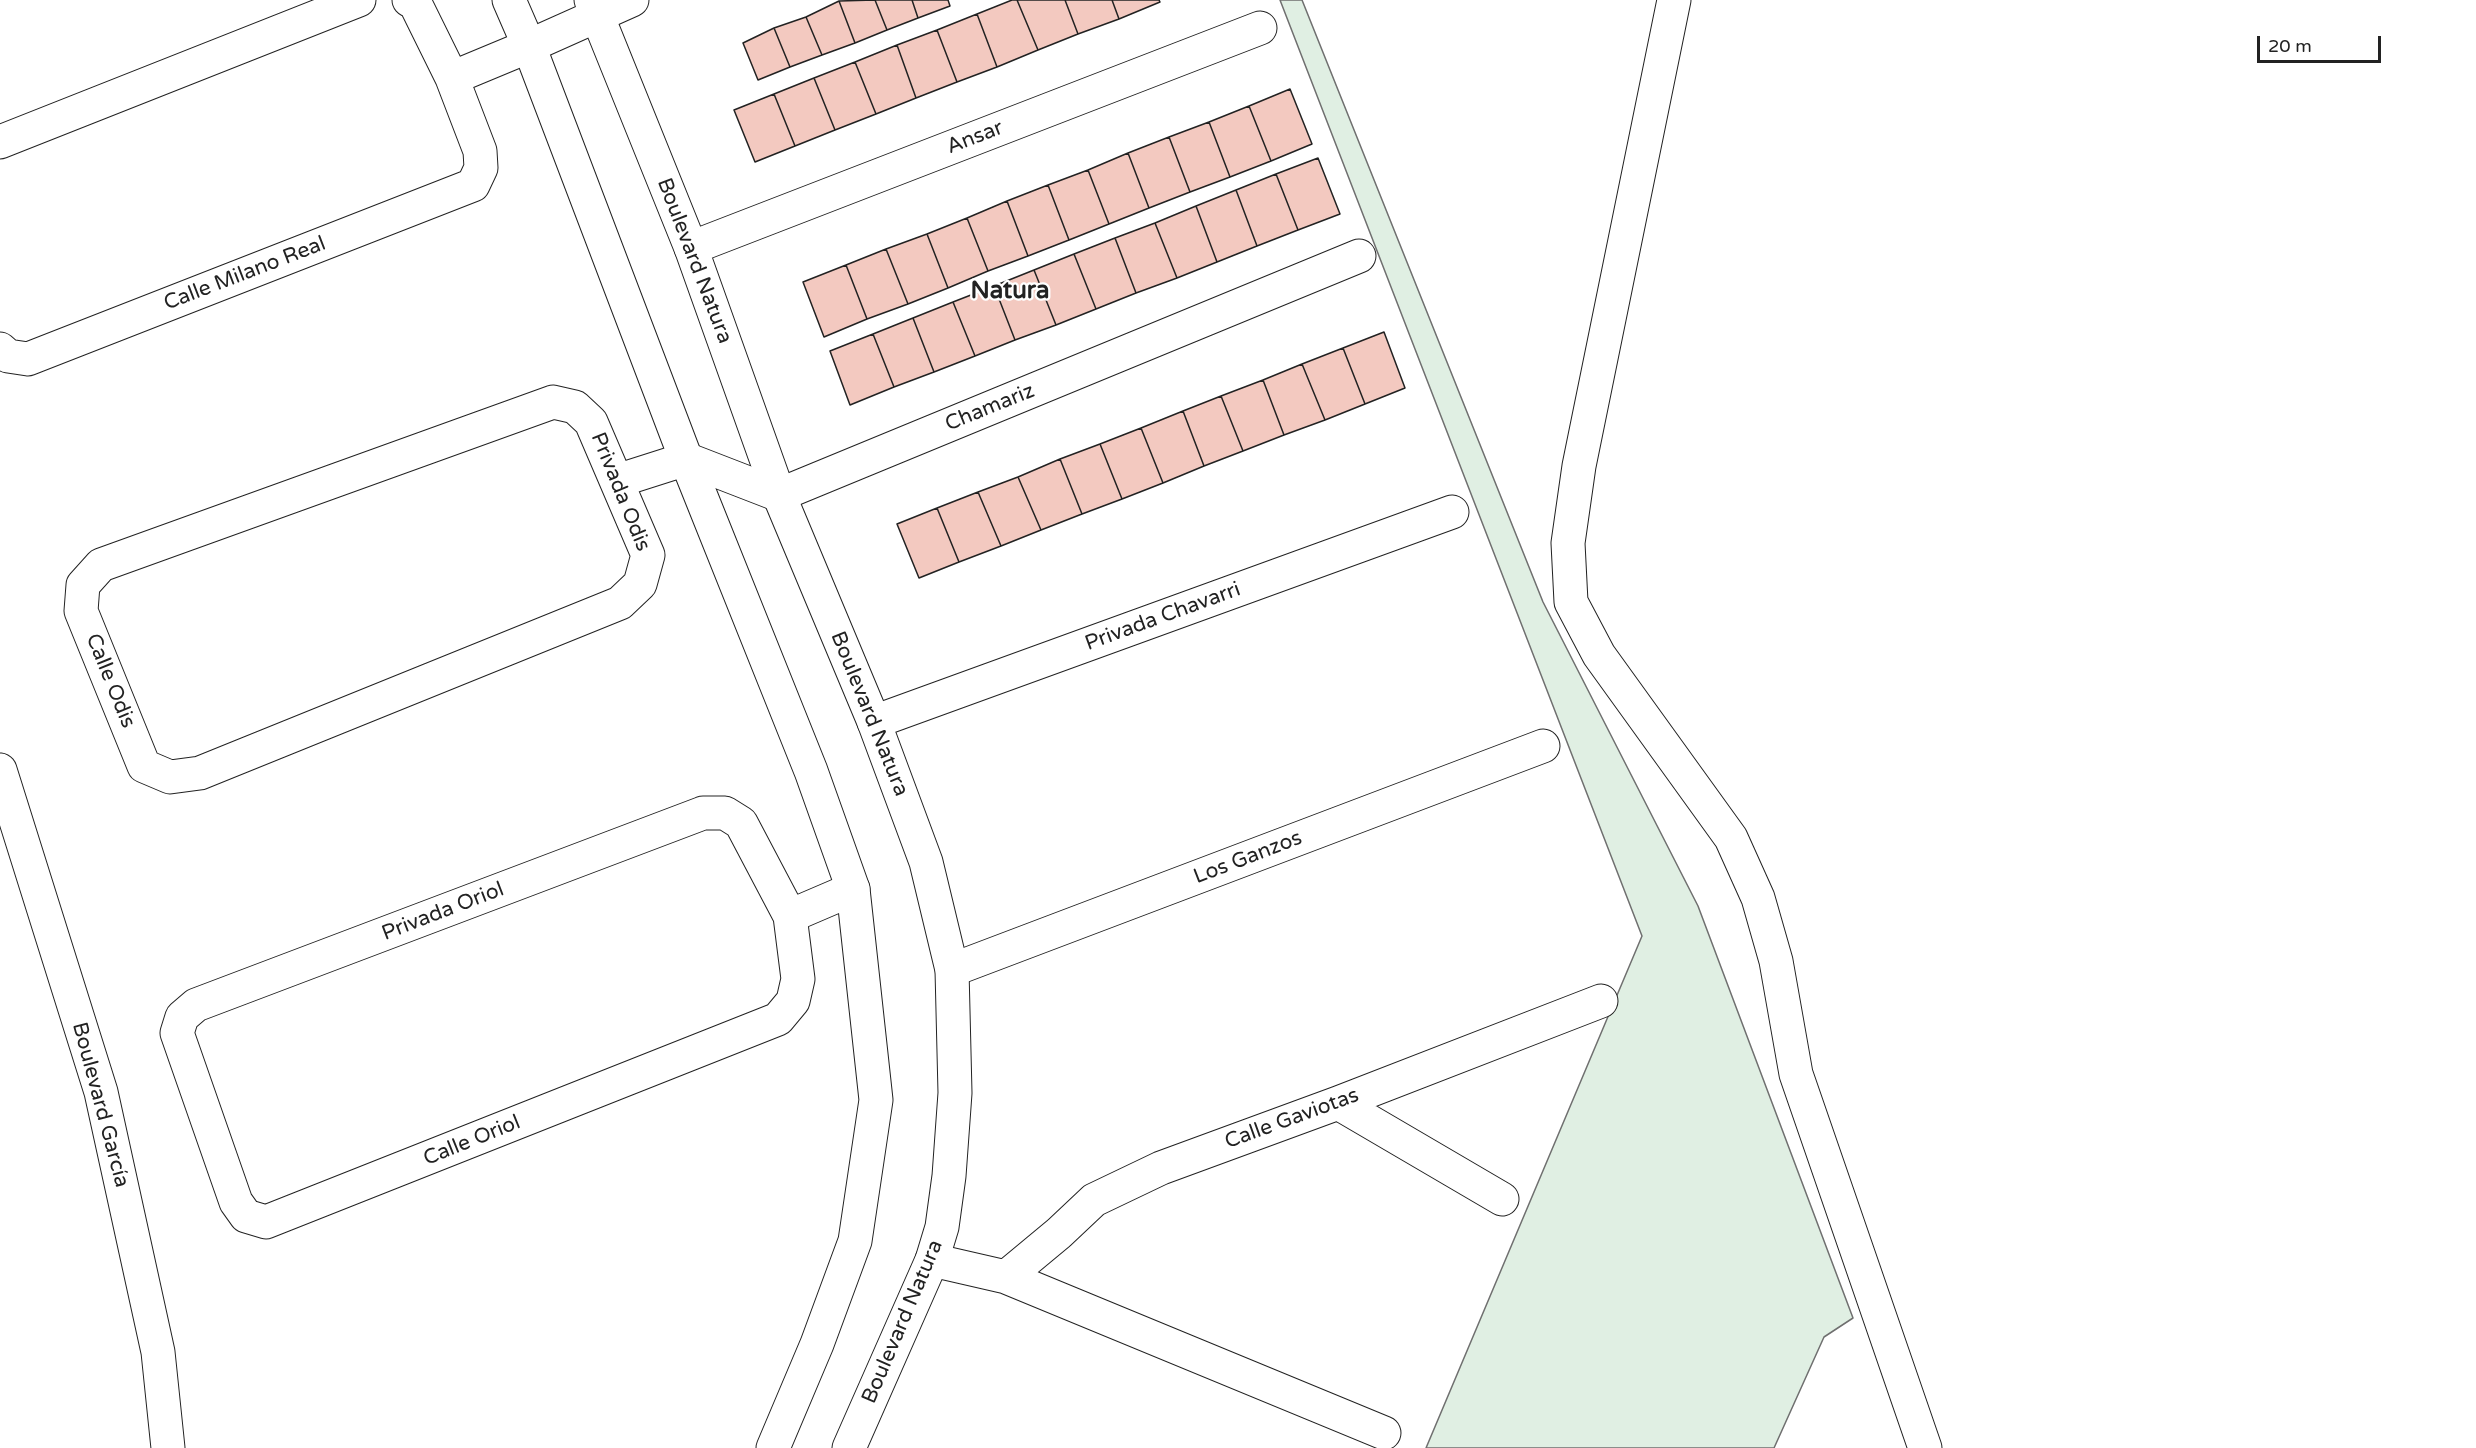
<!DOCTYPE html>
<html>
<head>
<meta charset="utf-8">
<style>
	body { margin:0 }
	#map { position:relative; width:2476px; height:1448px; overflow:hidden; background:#fff; font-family:"Varela Round",sans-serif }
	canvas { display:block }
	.scale { position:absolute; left:2257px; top:36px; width:124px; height:27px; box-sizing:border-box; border:3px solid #222; border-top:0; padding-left:8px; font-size:18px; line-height:21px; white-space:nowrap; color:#222; -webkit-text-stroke:4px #fff; paint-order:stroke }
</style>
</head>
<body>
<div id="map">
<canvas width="2476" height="1448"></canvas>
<div class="scale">20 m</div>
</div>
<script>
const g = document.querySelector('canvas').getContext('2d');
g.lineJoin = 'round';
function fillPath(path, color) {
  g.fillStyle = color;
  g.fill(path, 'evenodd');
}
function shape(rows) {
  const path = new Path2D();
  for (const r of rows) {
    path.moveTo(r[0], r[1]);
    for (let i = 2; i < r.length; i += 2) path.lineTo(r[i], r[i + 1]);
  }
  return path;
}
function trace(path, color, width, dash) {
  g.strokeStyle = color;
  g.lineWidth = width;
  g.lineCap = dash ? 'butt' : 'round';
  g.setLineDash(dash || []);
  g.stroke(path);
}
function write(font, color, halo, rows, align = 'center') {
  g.font = font + ' "Varela Round",sans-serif';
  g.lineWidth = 4.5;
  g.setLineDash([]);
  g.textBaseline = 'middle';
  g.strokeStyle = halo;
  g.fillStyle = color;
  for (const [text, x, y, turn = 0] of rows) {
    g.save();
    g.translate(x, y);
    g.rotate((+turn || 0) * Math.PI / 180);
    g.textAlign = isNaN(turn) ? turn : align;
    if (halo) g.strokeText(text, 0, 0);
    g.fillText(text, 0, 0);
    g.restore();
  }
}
const green = shape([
	[1280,0,1302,0,1543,602,1698,906,1853,1318,1824,1337,1774,1448,1426,1448,1642,936,1280,0]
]);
fillPath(green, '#e0efe3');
trace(green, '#6f6f6f', 1.5);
const building = shape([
	[875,0,887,30,855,43,839,1,875,0],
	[875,0,912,0,918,18,887,30,875,0],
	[912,0,948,0,950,6,918,18,912,0],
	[1012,0,1017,0,1038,50,997,67,977,14,1012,0],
	[1017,0,1065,0,1078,34,1038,50,1017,0],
	[1065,0,1112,0,1119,19,1078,34,1065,0],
	[1112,0,1159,0,1160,2,1119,19,1112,0],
	[839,1,855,43,822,55,806,17,839,1],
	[977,14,997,67,957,82,937,30,977,14],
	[806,17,822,55,790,67,774,28,806,17],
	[774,28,790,67,758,80,743,43,774,28],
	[937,30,957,82,916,98,897,45,937,30],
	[897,45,916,98,876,114,855,62,897,45],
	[855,62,876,114,835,130,814,78,855,62],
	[814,78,835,130,795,146,774,94,814,78],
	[1290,89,1312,144,1271,161,1249,106,1290,89],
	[774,94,795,146,755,162,734,110,774,94],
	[1249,106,1271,161,1230,177,1209,122,1249,106],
	[1209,122,1230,177,1190,192,1169,137,1209,122],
	[1169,137,1190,192,1149,208,1128,153,1169,137],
	[1128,153,1149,208,1109,224,1088,170,1128,153],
	[1318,158,1340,214,1298,230,1276,174,1318,158],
	[1088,170,1109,224,1069,240,1048,185,1088,170],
	[1276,174,1298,230,1257,246,1236,190,1276,174],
	[1048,185,1069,240,1028,256,1007,201,1048,185],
	[1236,190,1257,246,1217,262,1196,206,1236,190],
	[1007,201,1028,256,988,271,967,218,1007,201],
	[1196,206,1217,262,1177,278,1155,223,1196,206],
	[967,218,988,271,948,288,927,234,967,218],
	[1155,223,1177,278,1136,293,1115,238,1155,223],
	[927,234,948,288,908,304,886,249,927,234],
	[1115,238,1136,293,1096,309,1074,254,1115,238],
	[886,249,908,304,867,319,846,265,886,249],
	[1074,254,1096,309,1056,325,1034,270,1074,254],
	[846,265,867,319,824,337,803,282,846,265],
	[1034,270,1056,325,1015,340,994,286,1034,270],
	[994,286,1015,340,975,356,953,302,994,286],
	[953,302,975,356,934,372,913,318,953,302],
	[913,318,934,372,894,387,873,334,913,318],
	[1384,332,1405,388,1365,404,1343,348,1384,332],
	[873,334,894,387,850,405,830,351,873,334],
	[1343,348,1365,404,1325,420,1302,364,1343,348],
	[1302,364,1325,420,1284,435,1263,380,1302,364],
	[1263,380,1284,435,1243,451,1221,396,1263,380],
	[1221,396,1243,451,1204,466,1183,411,1221,396],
	[1183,411,1204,466,1163,483,1141,428,1183,411],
	[1141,428,1163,483,1122,499,1100,444,1141,428],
	[1100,444,1122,499,1082,514,1060,459,1100,444],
	[1060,459,1082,514,1041,530,1018,477,1060,459],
	[1018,477,1041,530,1001,546,978,492,1018,477],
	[978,492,1001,546,959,562,937,508,978,492],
	[937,508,959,562,919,578,897,524,937,508]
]);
fillPath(building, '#f3c9c0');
trace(building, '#222', 1.5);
const minor = shape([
	[1674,0,1579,466,1568,543,1571,602,1599,655,1731,838,1758,898,1776,961,1796,1074,1925,1448],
	[452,78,529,46,632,0],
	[0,142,359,0],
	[691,248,1260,28],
	[0,349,8,356,28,359,473,185,481,168,480,151,452,78,415,3,409,0],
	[553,402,575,407,591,422,648,555,640,584,620,603,200,773,170,777,144,766,81,611,83,585,101,565,553,402],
	[617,481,686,459,779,495,1359,256],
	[874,722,1452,512],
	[703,813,725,813,741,823,790,916,798,979,793,1001,778,1019,266,1222,246,1216,236,1202,177,1033,182,1017,196,1005,703,813],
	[790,916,853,889],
	[952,970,1543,746],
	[1338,1103,1502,1199],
	[932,1260,1006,1277,1059,1233,1094,1200,1161,1168,1338,1103,1601,1001],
	[1006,1277,1384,1433]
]);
const tertiary = shape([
	[509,0,529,46,686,459,811,771,853,889,876,1100,855,1241,817,1344,773,1448],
	[591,0,691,248,779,495,874,722,926,862,952,970,955,1093,949,1176,942,1227,932,1260,849,1448]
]);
const secondary = shape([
	[0,770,101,1092,158,1352,168,1448]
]);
trace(minor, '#222', 35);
trace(tertiary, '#222', 35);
trace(secondary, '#222', 35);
trace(minor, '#fff', 33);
trace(tertiary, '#fff', 33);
trace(secondary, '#fff', 33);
write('21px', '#222', '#fff', [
	["Ansar",975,138,-21],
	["Boulevard Natura",694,261,69],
	["Calle Milano Real",245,274,-21],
	["Chamariz",990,408,-22],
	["Privada Odis",620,492,68],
	["Privada Chavarri",1163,617,-20],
	["Calle Odis",110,681,68],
	["Boulevard Natura",869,714,68],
	["Los Ganzos",1248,858,-21],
	["Privada Oriol",443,912,-21],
	["Boulevard García",100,1105,75],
	["Calle Gaviotas",1292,1119,-20],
	["Calle Oriol",472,1141,-22],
	["Boulevard Natura",903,1322,-67]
]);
write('bold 24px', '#222', '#fff', [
	["Natura",1010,292]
]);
</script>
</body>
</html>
